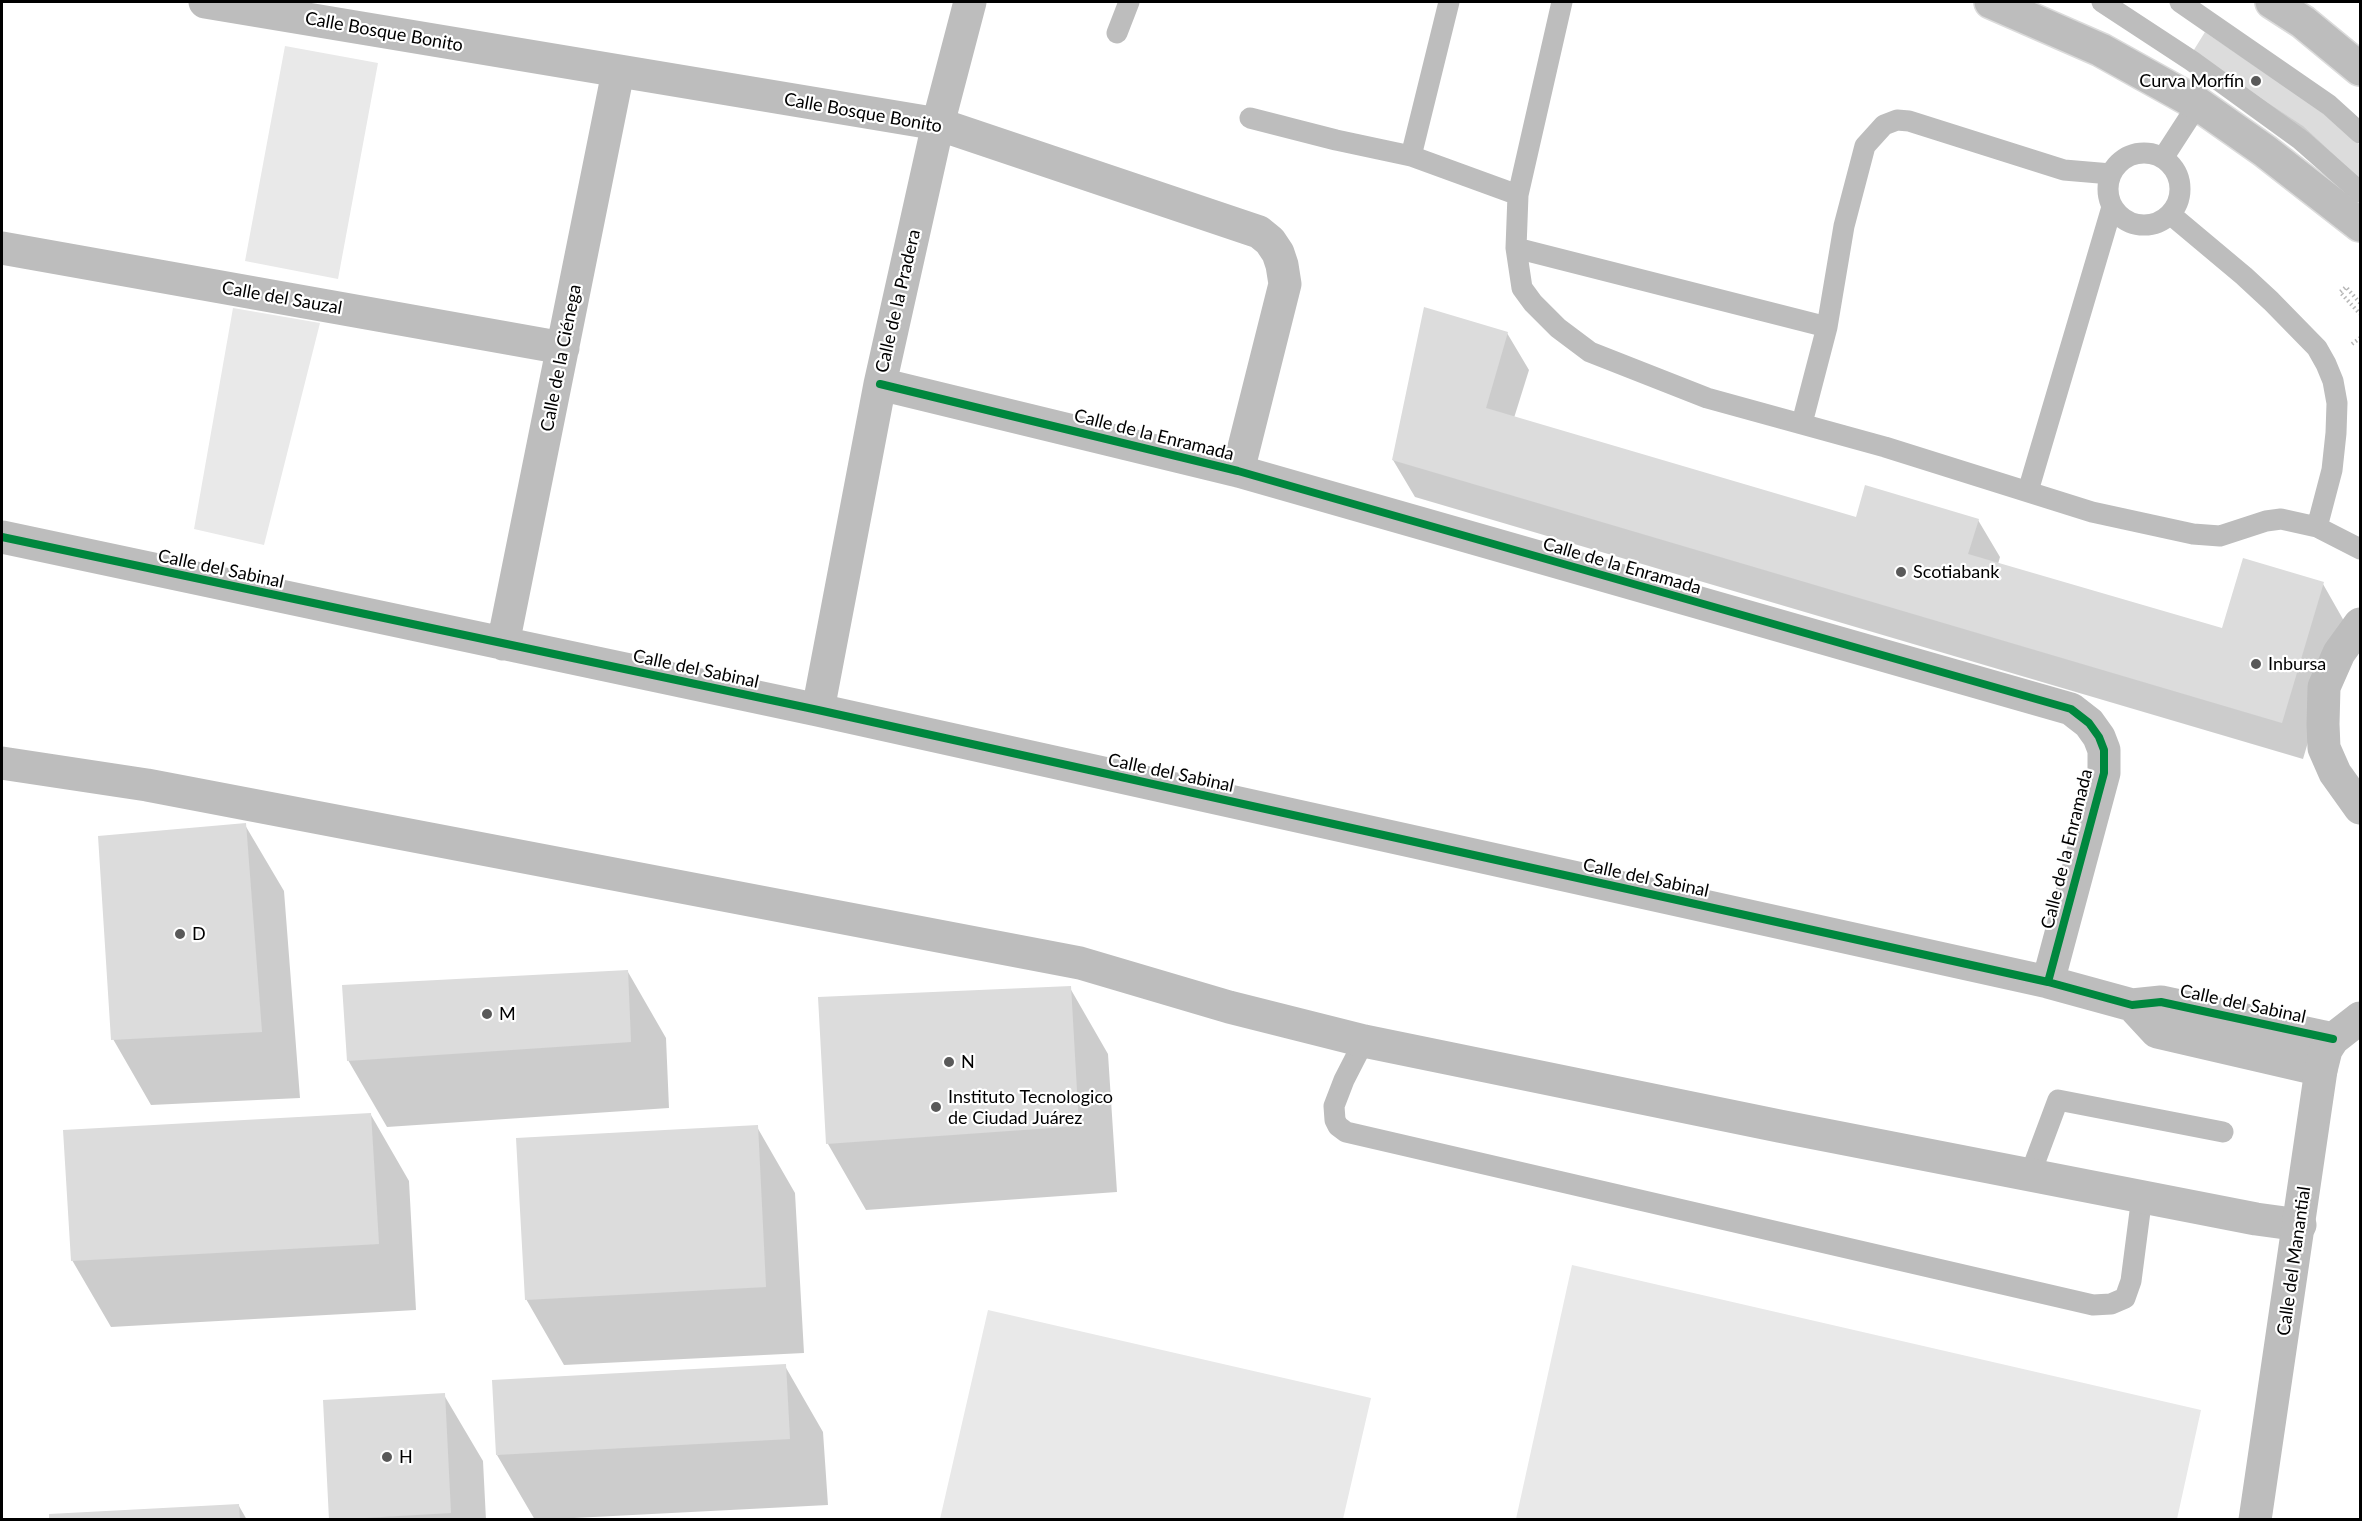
<!DOCTYPE html>
<html>
<head>
<meta charset="utf-8">
<style>
	body { margin:0 }
	#map { position:relative; width:2362px; height:1521px; overflow:hidden; background:#fff; font-family:Lato,sans-serif }
	canvas { display:block }
	.frame { position:absolute; inset:0; border:3px solid #000; pointer-events:none }
</style>
</head>
<body>
<div id="map">
<canvas width="2362" height="1521"></canvas>
<div class="frame"></div>
</div>
<script>
const g = document.querySelector('canvas').getContext('2d');
g.lineJoin = 'round';
function fillPath(path, color) {
  g.fillStyle = color;
  g.fill(path, 'evenodd');
}
function shape(rows) {
  const path = new Path2D();
  for (const r of rows) {
    if (r.length === 3) {
      path.moveTo(r[0] + r[2], r[1]);
      path.arc(r[0], r[1], r[2], 0, 2 * Math.PI);
      continue;
    }
    path.moveTo(r[0], r[1]);
    for (let i = 2; i < r.length; i += 2) path.lineTo(r[i], r[i + 1]);
  }
  return path;
}
function trace(path, color, width, dash) {
  g.strokeStyle = color;
  g.lineWidth = width;
  g.lineCap = dash ? 'butt' : 'round';
  g.setLineDash(dash || []);
  g.stroke(path);
}
function write(font, color, halo, rows, align = 'center') {
  g.font = font + ' Lato,sans-serif';
  g.lineWidth = 4.5;
  g.setLineDash([]);
  g.textBaseline = 'middle';
  g.strokeStyle = halo;
  g.fillStyle = color;
  for (const [text, x, y, turn = 0] of rows) {
    g.save();
    g.translate(x, y);
    g.rotate((+turn || 0) * Math.PI / 180);
    g.textAlign = isNaN(turn) ? turn : align;
    if (halo) g.strokeText(text, 0, 0);
    g.fillText(text, 0, 0);
    g.restore();
  }
}
fillPath(shape([
	[285,46,378,63,338,279,245,261],
	[233,308,320,323,264,545,194,529],
	[1572,1265,2201,1410,2177,1519,1516,1519],
	[988,1310,1371,1398,1343,1519,940,1519]
]), '#e9e9e9');
fillPath(shape([
	[2200,65,2317,110,2360,147,2360,183],
	[1507,333,1529,370,1514,418,1857,519,1978,520,2000,557,1998,564,2223,630,2323,584,2344,621,2303,759,1415,497,1393,460],
	[245,825,284,891,300,1098,151,1105,113,1039],
	[628,972,666,1038,669,1108,387,1127,348,1060],
	[1070,988,1108,1054,1117,1192,866,1210,828,1144,820,998],
	[371,1115,409,1181,416,1310,111,1327,72,1260],
	[757,1127,795,1193,804,1353,564,1365,526,1299],
	[785,1366,823,1432,828,1505,535,1520,497,1455],
	[444,1395,483,1461,486,1520,331,1520],
	[239,1506,247,1520,50,1520]
]), '#0003');
fillPath(shape([
	[2205,32,2318,109,2360,145,2360,179,2303,126,2192,53],
	[1424,307,1508,332,1486,408,1856,517,1865,485,1979,519,1968,554,2222,628,2243,558,2324,582,2282,723,1392,460],
	[246,823,262,1032,111,1040,98,836],
	[628,970,631,1042,347,1061,342,985],
	[1071,986,1079,1126,826,1144,818,997],
	[371,1113,379,1244,71,1261,63,1130],
	[758,1125,766,1287,525,1300,516,1138],
	[786,1364,790,1439,496,1455,492,1380],
	[445,1393,451,1513,329,1520,323,1400],
	[239,1504,240,1520,49,1520,49,1514]
]), '#dcdcdc');
const primary = shape([
	[1991,2,2101,50,2198,104,2265,151,2360,225],
	[2272,2,2303,22,2360,69]
]);
trace(primary, '#dbdbdb', 36);
trace(shape([
	[2360,303,2346,287,2340,292,2360,314],
	[2352,344,2360,338]
]), '#b8b8b8', 4, [1.5, 3]);
trace(shape([
	[1562,2,1518,195,1516,248,1522,288,1533,303,1558,328,1590,352,1707,398,1885,447,2092,512,2193,534,2220,536,2266,521,2281,519,2317,527,2360,549],
	[2102,2,2192,61,2301,140,2360,192],
	[2180,2,2329,105,2360,133],
	[1117,33,1129,2],
	[1250,118,1336,140,1411,156,1518,195],
	[2144,189,36],
	[1411,156,1449,2],
	[2163,158,2198,104],
	[2170,214,2244,276,2271,301,2317,348,2326,364,2333,381,2337,403,2336,433,2332,470,2317,527],
	[1516,248,1827,327],
	[1802,423,1827,327,1844,226,1865,146,1884,125,1897,120,1909,121,2064,170,2111,174],
	[2028,491,2112,207],
	[1364,1041,1344,1080,1334,1106,1335,1120,1338,1126,1346,1132,2093,1305,2111,1304,2125,1298,2131,1281,2142,1196],
	[2030,1175,2058,1100,2223,1132]
]), '#bdbdbd', 21);
trace(shape([
	[205,2,938,124,1259,232,1270,241,1278,253,1282,265,1285,284,1238,471],
	[2,248,563,348],
	[880,384,1238,471,2071,709,2089,723,2099,737,2104,750,2104,773,2048,982],
	[2,537,818,710,2048,982,2132,1005,2161,1002,2333,1039],
	[2360,624,2339,653,2324,687,2323,724,2324,748,2335,773,2360,808],
	[503,644,618,72],
	[818,710,880,384,938,124,970,2],
	[2,763,147,785,1080,963,1229,1007,1364,1041,1779,1126,2256,1219,2300,1225],
	[2132,1005,2157,1032,2321,1070]
]), '#bdbdbd', 33);
trace(shape([
	[2255,1520,2321,1070,2326,1050,2333,1039,2360,1018]
]), '#bdbdbd', 33);
trace(primary, '#bdbdbd', 33);
trace(shape([
	[880,384,1238,471,2071,709,2089,723,2099,737,2104,750,2104,773,2048,982],
	[2,537,818,710,2048,982,2132,1005,2161,1002,2333,1039]
]), '#00873e', 8);
for (const [x, y, r, color] of [
	[2256,81,6,"#595959"],
	[1901,572,6,"#595959"],
	[2256,664,6,"#595959"],
	[180,934,6,"#595959"],
	[487,1014,6,"#595959"],
	[949,1062,6,"#595959"],
	[936,1107,6,"#595959"],
	[387,1457,6,"#595959"]
]) {
  const dot = new Path2D();
  dot.arc(x, y, r, 0, 2 * Math.PI);
  g.fillStyle = color;
  g.fill(dot);
  trace(dot, '#fff', 2);
}
write('18px', '#000', '#fff', [
	["Calle Bosque Bonito",384,32,10],
	["Calle Bosque Bonito",863,113,10],
	["Calle del Sauzal",282,298,10],
	["Calle de la Pradera",898,301,-77],
	["Calle de la Ciénega",561,358,-79],
	["Calle de la Enramada",1154,435,14],
	["Calle de la Enramada",1622,566,16],
	["Calle del Sabinal",221,569,12],
	["Calle del Sabinal",696,669,12],
	["Calle del Sabinal",1171,773,12],
	["Calle de la Enramada",2067,849,-76],
	["Calle del Sabinal",1646,878,12],
	["Calle del Sabinal",2243,1004,12],
	["Calle del Manantial",2294,1261,-82]
]);
write('18px', '#000', '#fff', [
	["Curva Morfín",2244,81,"right"],
	["Scotiabank",1913,572],
	["Inbursa",2268,664],
	["D",192,934],
	["M",499,1014],
	["N",961,1062],
	["Instituto Tecnologico",948,1097],
	["de Ciudad Juárez",948,1118],
	["H",399,1457]
], 'left');
</script>
</body>
</html>
